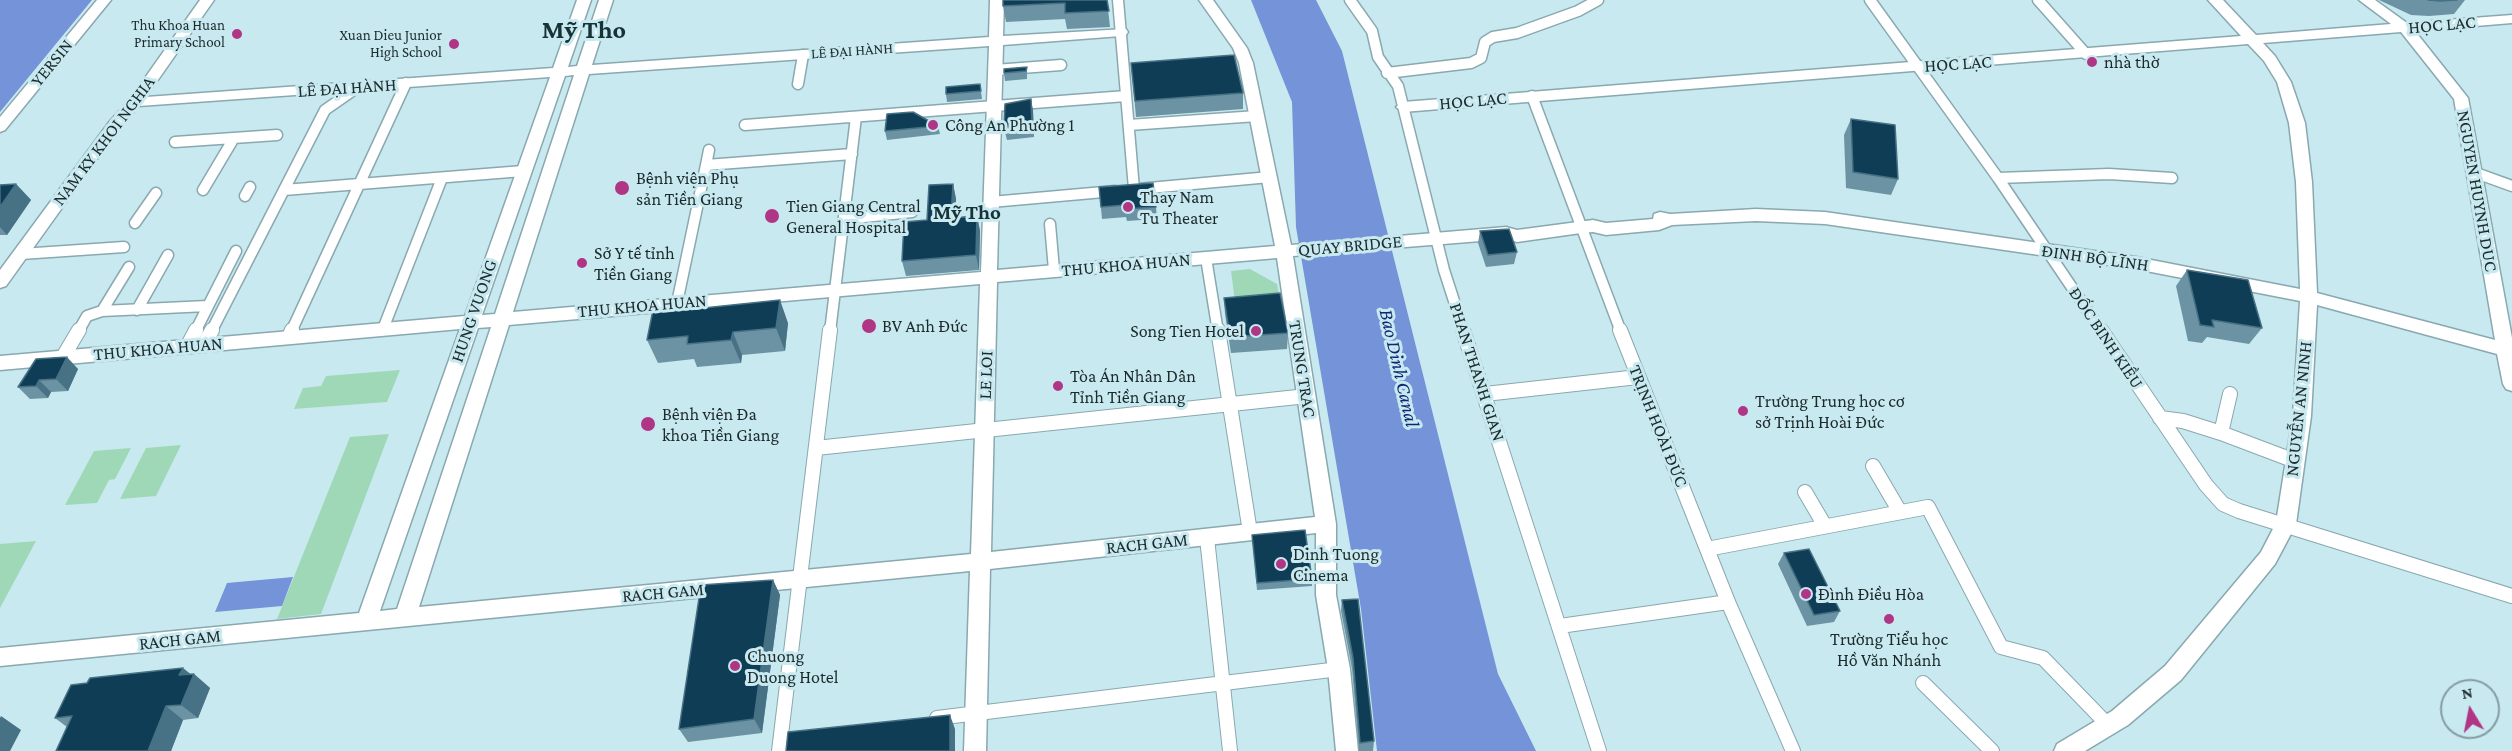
<!DOCTYPE html>
<html>
<head>
<meta charset="utf-8">
<style>
	body { margin:0 }
	#map { position:relative; width:2512px; height:751px; overflow:hidden; background:#c8e9f0; font-family:"Crimson Pro",serif }
	canvas { display:block }
	.north { position:absolute; left:2440px; top:679px; width:60px; height:60px; box-sizing:border-box; background:#c8e9f0; border:2px solid #849da2; border-radius:50%; rotate:350deg; font-size:16px; font-weight:700; line-height:24px; text-align:center; color:#1d2a2c }
	.north::after { content:''; display:block; margin:auto; width:21px; height:27px; background:#b13585; clip-path:polygon(50% 0,100% 100%,50% 72%,0 100%) }
</style>
</head>
<body>
<div id="map">
<canvas width="2512" height="751"></canvas>
<div class="north">N</div>
</div>
<script>
const g = document.querySelector('canvas').getContext('2d');
g.lineJoin = 'round';
function fillPath(path, color) {
  g.fillStyle = color;
  g.fill(path, 'evenodd');
}
function shape(rows) {
  const path = new Path2D();
  for (const r of rows) {
    path.moveTo(r[0], r[1]);
    for (let i = 2; i < r.length; i += 2) path.lineTo(r[i], r[i + 1]);
  }
  return path;
}
function trace(path, color, width, dash) {
  g.strokeStyle = color;
  g.lineWidth = width;
  g.lineCap = dash ? 'butt' : 'round';
  g.setLineDash(dash || []);
  g.stroke(path);
}
function write(font, color, halo, rows, align = 'center') {
  g.font = font + ' "Crimson Pro",serif';
  g.lineWidth = 6;
  g.setLineDash([]);
  g.textBaseline = 'middle';
  g.strokeStyle = halo;
  g.fillStyle = color;
  for (const [text, x, y, turn = 0] of rows) {
    g.save();
    g.translate(x, y);
    g.rotate((+turn || 0) * Math.PI / 180);
    g.textAlign = isNaN(turn) ? turn : align;
    if (halo) g.strokeText(text, 0, 0);
    g.fillText(text, 0, 0);
    g.restore();
  }
}
fillPath(shape([
	[1250,269,1277,284,1281,305,1236,309,1231,271],
	[400,370,387,402,294,409,303,388,321,386,326,376],
	[389,434,321,614,277,619,350,437],
	[181,445,156,496,120,499,146,448],
	[131,448,115,479,109,480,97,503,65,505,94,451],
	[36,541,0,608,0,544]
]), '#9fd8b7');
fillPath(shape([
	[0,0,92,0,0,112],
	[1251,0,1316,0,1342,51,1498,674,1536,751,1377,751,1361,609,1296,227,1292,102],
	[293,577,282,606,215,612,227,583]
]), '#7493d8');
const streetFar1 = shape([
	[1118,0,1134,189],
	[1350,0,1372,31,1378,57,1398,86,1444,270,1464,332],
	[1870,0,1998,178,2102,332],
	[2038,0,2086,54],
	[995,70,1061,65],
	[1387,73,1471,63,1481,58,1485,42,1493,37,1517,33,1578,11,1598,0],
	[798,84,803,55],
	[1532,96,1621,332],
	[745,125,1126,96],
	[1129,125,1257,116],
	[175,142,277,135],
	[706,165,709,150],
	[2476,173,2512,186],
	[1998,178,2109,174,2172,178],
	[1138,189,1270,177],
	[203,190,234,138],
	[284,190,523,171],
	[245,196,250,187],
	[991,202,1115,191],
	[845,219,912,212],
	[135,223,156,193],
	[1050,224,1054,270],
	[21,254,124,247],
	[1206,258,1218,332],
	[677,303,706,165,852,154],
	[137,310,168,255],
	[102,311,207,306],
	[383,329,442,178],
	[78,332,87,316,102,311,129,267],
	[195,332,236,251],
	[211,332,325,110,358,87],
	[291,332,406,83],
	[830,332,856,117]
]);
const street = shape([
	[1218,330,1250,532],
	[1463,330,1599,751],
	[1620,330,1728,602,1793,751],
	[2101,330,2206,485,2223,504,2239,511,2512,596],
	[289,337,292,330],
	[204,345,212,330],
	[187,347,196,330],
	[63,357,79,330],
	[1485,394,1638,377],
	[2160,418,2183,421,2221,433,2295,461],
	[2221,433,2230,394],
	[816,448,1307,396],
	[1873,466,1900,512],
	[1805,492,1825,526],
	[1207,538,1230,751],
	[1707,549,1928,507,2001,647,2043,658,2108,725],
	[1560,626,1728,602],
	[1923,683,1992,751],
	[937,718,1339,669],
	[779,751,830,330]
]);
const secondary = shape([
	[97,0,111,0,5,130,0,132,0,117,97,0],
	[200,0,214,0,146,97,553,68,577,0,591,0,568,67,577,66,599,0,613,0,592,65,989,37,990,0,1004,0,1003,36,1126,29,1128,32,1126,35,1121,36,1003,45,997,270,1275,246,1239,63,1233,48,1199,0,1213,0,1247,48,1253,63,1291,245,1506,227,1517,230,1593,220,1606,223,1653,219,1654,214,1660,212,1670,214,1756,209,1825,212,2136,257,2300,289,2296,182,2289,123,2277,82,2264,61,2248,44,1403,112,1396,107,1403,102,2241,36,2208,0,2223,0,2256,35,2391,24,2359,0,2375,0,2407,23,2512,15,2512,23,2415,31,2468,98,2512,338,2512,391,2506,389,2503,384,2497,354,2317,305,2311,416,2296,524,2293,530,2275,564,2181,680,2128,725,2085,751,2054,751,2057,744,2112,711,2165,666,2261,552,2276,523,2293,416,2300,301,2136,269,1825,224,1756,221,1672,225,1659,230,1606,235,1593,232,1581,233,1517,242,1506,239,1293,256,1336,524,1336,595,1350,669,1358,751,1336,751,1328,669,1316,595,1316,533,990,569,986,751,964,751,970,571,0,666,0,648,359,613,460,329,0,370,0,356,465,316,550,77,139,106,120,127,6,286,0,288,0,270,110,121,130,99,200,0],
	[2401,32,2454,99,2495,340,2317,293,2312,182,2305,123,2291,82,2275,56,2263,43,2401,32],
	[989,46,981,272,513,312,589,74,989,46],
	[574,75,495,314,482,315,565,76,574,75],
	[1277,258,1315,517,991,552,997,282,1277,258],
	[980,284,971,554,419,607,509,325,980,284],
	[491,327,397,609,380,611,478,328,491,327]
]);
trace(streetFar1, '#89a8af', 13);
trace(street, '#89a8af', 16);
trace(secondary, '#89a8af', 3);
trace(streetFar1, '#fff', 10);
trace(street, '#fff', 14);
fillPath(secondary, '#fff');
fillPath(shape([
	[1107,0,1110,27,1067,29,1065,19,1006,22,1003,6],
	[2379,0,2465,0,2454,14,2429,16,2411,15],
	[1131,63,1243,93,1243,109,1136,117],
	[1027,67,1027,79,1005,81,1004,73],
	[980,84,982,99,947,102,946,94],
	[1031,99,1033,111,1034,137,1007,140,1004,128],
	[1851,119,1898,179,1891,195,1846,188,1844,135],
	[938,126,940,134,887,140,885,131],
	[16,184,31,200,7,235,0,235,0,185],
	[953,184,956,199,955,218,977,216,980,231,979,270,906,276,902,261,927,220],
	[1099,187,1156,207,1157,219,1127,221,1126,217,1102,219],
	[1480,231,1517,252,1514,264,1486,267,1478,243],
	[2187,270,2262,328,2249,344,2207,337,2202,343,2188,341,2176,286],
	[1224,298,1288,333,1287,349,1231,353,1225,314],
	[666,312,788,323,785,351,742,355,741,363,697,367,694,359,658,363,647,340],
	[36,359,78,369,68,391,51,392,48,398,30,399,18,387],
	[1252,535,1312,579,1312,586,1257,590],
	[1784,553,1840,611,1834,622,1807,626,1778,564],
	[773,580,780,595,762,733,688,742,679,729],
	[1342,600,1374,741,1373,751,1359,751,1352,669,1341,611],
	[194,674,210,688,198,718,183,720,171,751,56,751,67,727,55,718,87,683]
]), '#6c93a3');
fillPath(shape([
	[1031,99,1033,111,1034,137,1032,125],
	[16,184,31,200,7,235,0,227,0,207],
	[953,184,956,199,955,233,951,218],
	[977,216,980,231,979,270,976,255],
	[780,300,788,323,785,351,776,328],
	[733,332,742,355,741,363,731,340],
	[67,357,78,369,68,391,56,379],
	[39,380,51,392,48,398,36,386],
	[773,580,780,595,762,733,754,719],
	[183,668,193,676,194,674,210,688,198,718,181,705,179,675],
	[166,706,183,720,171,751,148,751],
	[950,715,955,729,955,751,950,751],
	[1,716,21,730,10,751,0,751,0,718]
]), '#477184');
const building = shape([
	[1003,0,1107,0,1109,11,1065,13,1065,3,1003,6,1003,0],
	[2428,0,2457,0,2440,1,2428,0],
	[1234,55,1243,93,1135,101,1131,63,1234,55],
	[1027,67,1026,71,1004,73,1004,69,1027,67],
	[980,84,981,91,946,94,946,87,980,84],
	[1031,99,1032,125,1004,128,1005,104,1031,99],
	[913,112,938,126,885,131,887,114,913,112],
	[1851,119,1895,125,1898,179,1853,172,1851,119],
	[1153,183,1156,207,1125,209,1125,205,1101,207,1099,187,1153,183],
	[16,184,0,207,0,185,16,184],
	[953,184,951,218,977,216,976,255,902,261,904,222,927,220,929,185,953,184],
	[1509,229,1517,252,1488,255,1480,231,1509,229],
	[2187,270,2248,280,2262,328,2212,320,2214,327,2200,325,2187,270],
	[1280,293,1288,333,1230,337,1224,298,1280,293],
	[780,300,776,328,733,332,731,340,687,344,688,336,647,340,653,310,665,309,665,312,780,300],
	[67,357,56,379,39,380,36,386,18,387,36,359,67,357],
	[1305,530,1312,579,1257,583,1252,535,1305,530],
	[1809,549,1840,611,1814,615,1784,553,1809,549],
	[773,580,754,719,679,729,701,585,773,580],
	[1358,599,1374,741,1360,743,1353,658,1342,600,1358,599],
	[183,668,179,675,194,674,181,705,166,706,148,751,56,751,72,716,55,718,71,685,87,683,90,678,183,668],
	[950,715,950,751,786,751,788,732,950,715]
]);
fillPath(building, '#103d56');
trace(building, '#477184', 1.5);
for (const [x, y, r, color] of [
	[237,34,6,"#b13585"],
	[454,44,6,"#b13585"],
	[2092,62,6,"#b13585"],
	[933,125,6,"#b13585"],
	[622,188,8,"#b13585"],
	[1128,207,6,"#b13585"],
	[772,216,8,"#b13585"],
	[582,263,6,"#b13585"],
	[869,326,8,"#b13585"],
	[1256,331,6,"#b13585"],
	[1058,386,6,"#b13585"],
	[1743,411,6,"#b13585"],
	[648,424,8,"#b13585"],
	[1281,564,6,"#b13585"],
	[1806,594,6,"#b13585"],
	[1889,619,6,"#b13585"],
	[735,666,6,"#b13585"]
]) {
  const dot = new Path2D();
  dot.arc(x, y, r, 0, 2 * Math.PI);
  g.fillStyle = color;
  g.fill(dot);
  trace(dot, '#c8e9f0', 2);
}
write('15px', '#1d2a2c', '#c8e9f0', [
	["Thu Khoa Huan",225,25],
	["Primary School",225,42],
	["Xuan Dieu Junior",442,35],
	["High School",442,52]
], 'right');
write('15px', '#1d2a2c', '#c8e9f0', [
	["LÊ ĐẠI HÀNH",852,51,-4]
]);
write('18px', '#1d2a2c', '#c8e9f0', [
	["HỌC LẠC",2442,25,-5],
	["YERSIN",52,63,-51],
	["HỌC LẠC",1958,64,-4],
	["LÊ ĐẠI HÀNH",347,88,-4],
	["HỌC LẠC",1473,101,-5],
	["NAM KY KHOI NGHIA",104,141,-53],
	["NGUYEN HUYNH DUC",2477,191,80],
	["QUAY BRIDGE",1350,246,-5],
	["ĐINH BỘ LĨNH",2095,258,8],
	["THU KHOA HUAN",1126,265,-5],
	["THU KHOA HUAN",642,306,-5],
	["HUNG VUONG",474,311,-71],
	["ĐỐC BINH KIỀU",2106,338,56],
	["THU KHOA HUAN",158,349,-5],
	["TRUNG TRAC",1302,369,81],
	["PHAN THANH GIAN",1477,372,72],
	["LE LOI",986,375,-88],
	["NGUYỄN AN NINH",2299,409,-84],
	["TRỊNH HOÀI ĐỨC",1658,426,68],
	["RACH GAM",1147,544,-6],
	["RACH GAM",663,593,-5],
	["RACH GAM",180,640,-6]
]);
write('18px', '#1d2a2c', '#c8e9f0', [
	["nhà thờ",2104,62],
	["Công An Phường 1",945,125],
	["Bệnh viện Phụ",636,178],
	["sản Tiền Giang",636,199],
	["Thay Nam",1140,197],
	["Tu Theater",1140,218],
	["Tien Giang Central",786,206],
	["General Hospital",786,227],
	["Sở Y tế tỉnh",594,253],
	["Tiền Giang",594,274],
	["BV Anh Đức",882,326],
	["Song Tien Hotel",1244,331,"right"],
	["Tòa Án Nhân Dân",1070,376],
	["Tỉnh Tiền Giang",1070,397],
	["Trường Trung học cơ",1755,401],
	["sở Trịnh Hoài Đức",1755,422],
	["Bệnh viện Đa",662,414],
	["khoa Tiền Giang",662,435],
	["Dinh Tuong",1293,554],
	["Cinema",1293,575],
	["Đình Điều Hòa",1818,594],
	["Trường Tiểu học",1889,639,"center"],
	["Hồ Văn Nhánh",1889,660,"center"],
	["Chuong",747,656],
	["Duong Hotel",747,677]
], 'left');
write('italic 20px', '#0d2574', '#c8e9f0', [
	["Bao Dinh Canal",1399,368,77]
]);
write('bold 21px', '#163338', '#c8e9f0', [
	["Mỹ Tho",967,213]
]);
write('bold 26px', '#163338', '#c8e9f0', [
	["Mỹ Tho",584,30]
]);
</script>
</body>
</html>
